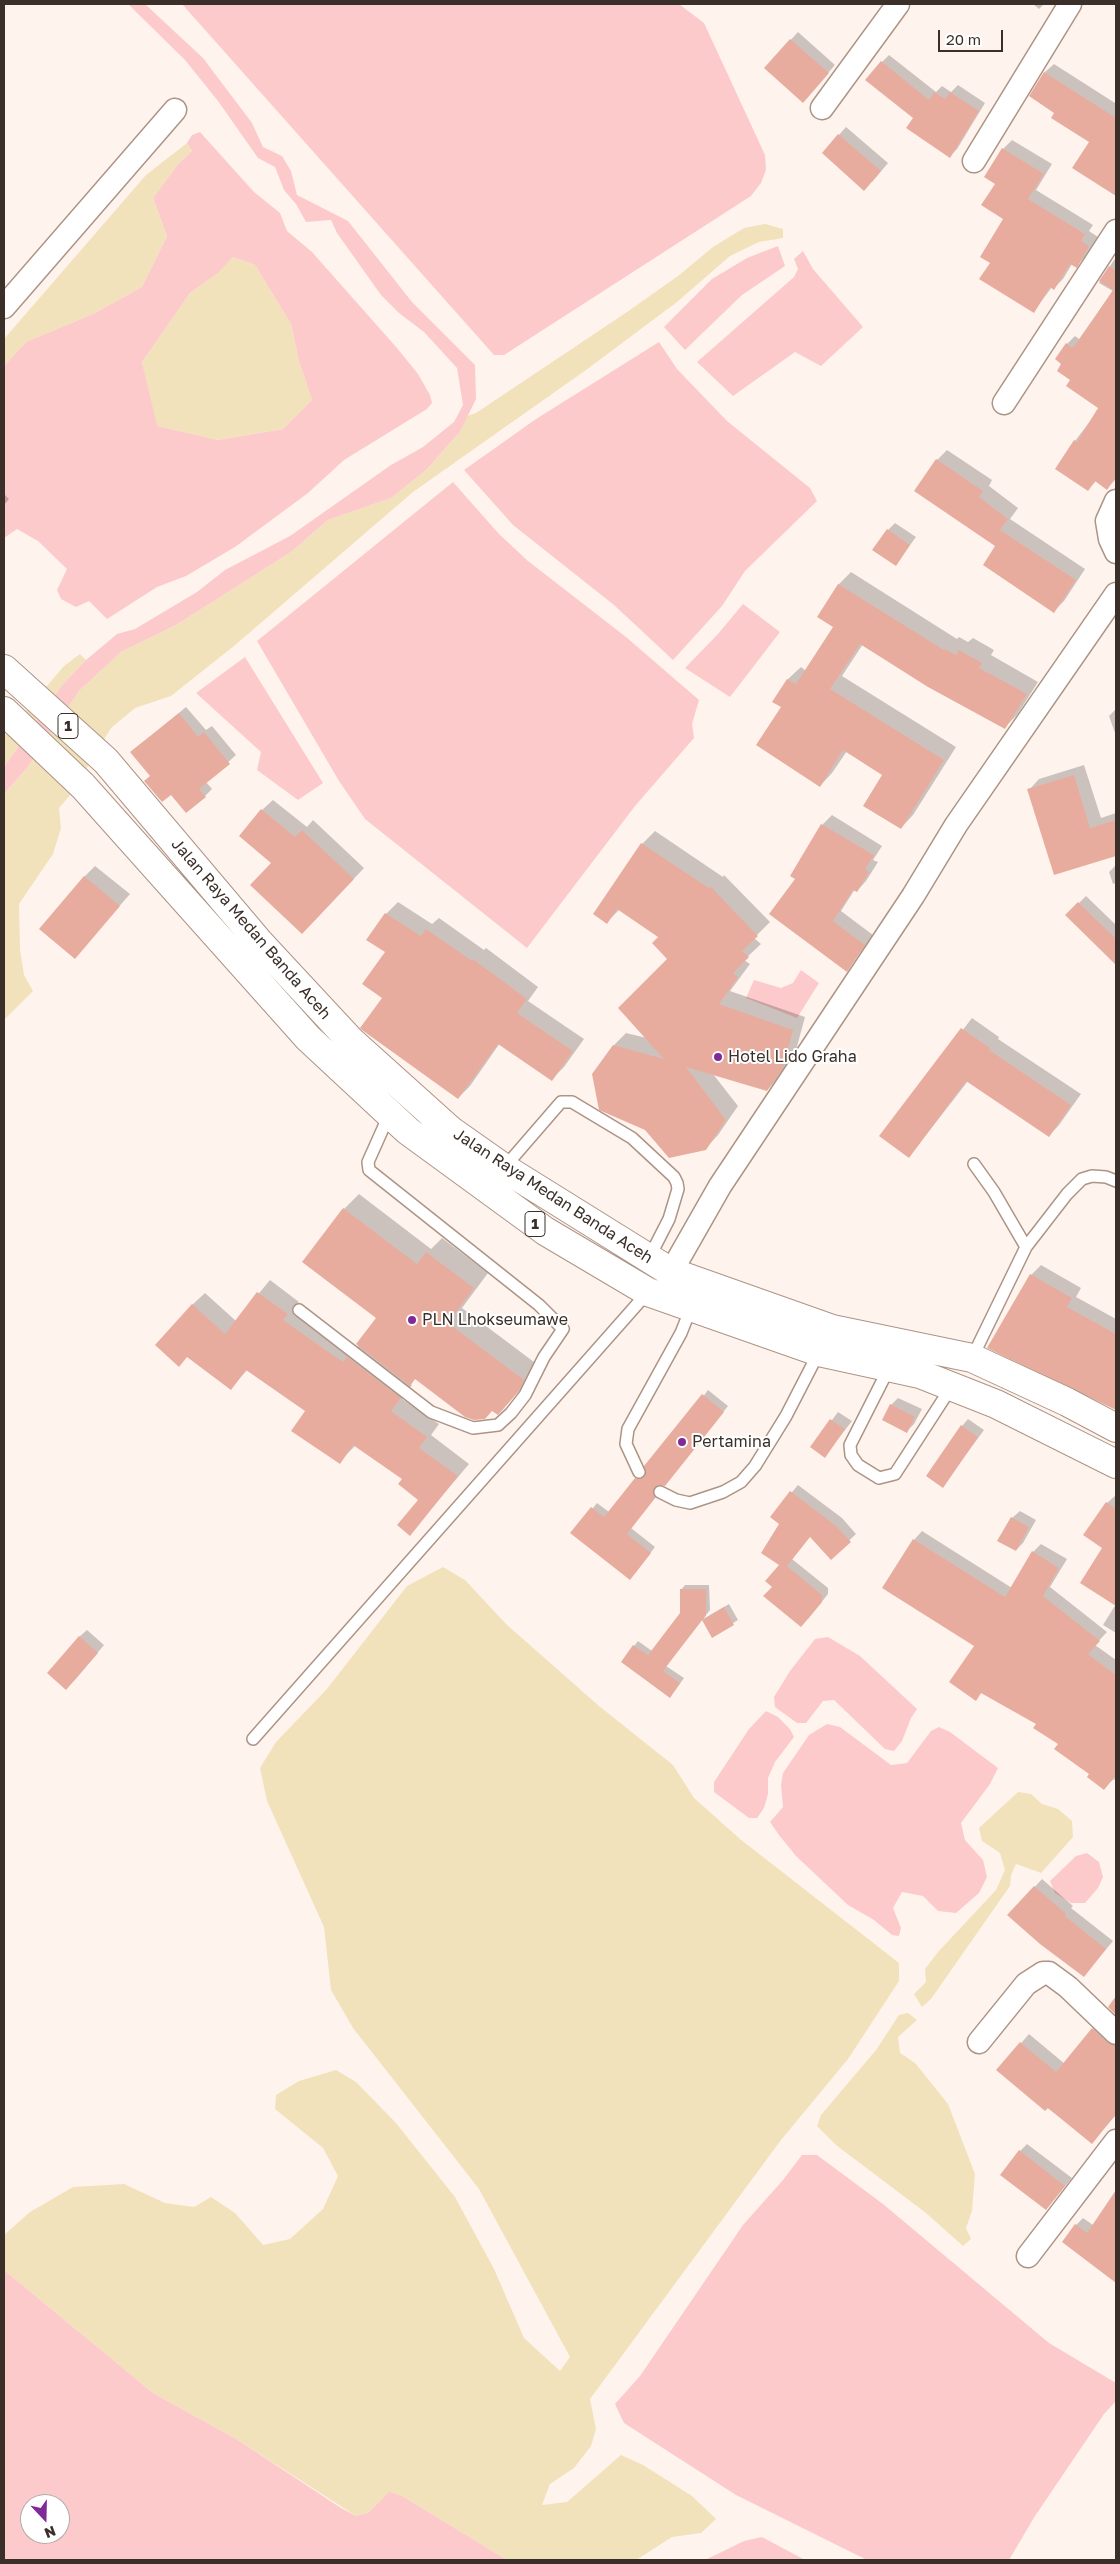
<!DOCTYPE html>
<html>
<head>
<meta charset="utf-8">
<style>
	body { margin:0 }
	#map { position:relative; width:1120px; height:2564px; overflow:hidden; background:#fff3ed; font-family:"Golos Text",sans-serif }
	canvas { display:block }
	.frame { position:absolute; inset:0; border:5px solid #3a2f29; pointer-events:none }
	.north { position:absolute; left:20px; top:2494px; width:50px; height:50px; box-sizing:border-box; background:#fff; border:1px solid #b0aca9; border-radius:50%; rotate:159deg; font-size:14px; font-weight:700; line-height:20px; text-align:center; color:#3a2f29 }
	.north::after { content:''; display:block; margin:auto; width:18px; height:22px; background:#812997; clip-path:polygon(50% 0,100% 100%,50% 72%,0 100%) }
	.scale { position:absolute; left:938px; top:30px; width:65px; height:22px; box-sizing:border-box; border:2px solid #3a2f29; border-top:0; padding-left:6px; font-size:15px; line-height:18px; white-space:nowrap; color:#3a2f29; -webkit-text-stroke:4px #fff; paint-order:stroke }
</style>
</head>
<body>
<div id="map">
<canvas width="1120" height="2564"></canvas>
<div class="frame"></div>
<div class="north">N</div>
<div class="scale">20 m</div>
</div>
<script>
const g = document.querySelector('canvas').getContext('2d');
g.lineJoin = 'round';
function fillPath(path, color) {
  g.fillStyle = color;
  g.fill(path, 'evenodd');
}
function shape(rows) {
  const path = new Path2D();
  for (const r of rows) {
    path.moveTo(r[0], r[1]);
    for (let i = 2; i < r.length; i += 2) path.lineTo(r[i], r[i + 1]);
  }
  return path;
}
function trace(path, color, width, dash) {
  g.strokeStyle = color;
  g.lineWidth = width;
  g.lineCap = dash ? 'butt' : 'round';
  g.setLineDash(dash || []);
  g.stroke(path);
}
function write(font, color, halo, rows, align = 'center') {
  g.font = font + ' "Golos Text",sans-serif';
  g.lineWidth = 4;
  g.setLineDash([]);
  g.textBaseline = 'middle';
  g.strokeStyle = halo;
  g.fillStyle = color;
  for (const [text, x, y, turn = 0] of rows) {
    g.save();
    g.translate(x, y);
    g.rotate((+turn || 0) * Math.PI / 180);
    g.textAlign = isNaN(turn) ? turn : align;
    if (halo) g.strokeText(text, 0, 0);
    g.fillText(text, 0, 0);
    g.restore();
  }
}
fillPath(shape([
	[187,143,192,151,179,163,153,198,167,236,142,287,93,314,26,342,4,366,4,339,146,175],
	[765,224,783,229,783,238,759,242,730,256,677,302,586,370,413,492,234,646,171,696,135,708,111,728,71,794,59,808,61,828,53,854,19,904,20,950,24,975,33,991,4,1020,4,794,27,768,79,691,121,652,176,625,291,552,328,520,391,498,425,471,460,432,467,416,476,413,627,312,678,276,713,247,744,228],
	[233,257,255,265,291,324,299,361,312,400,283,429,218,440,156,426,142,362,190,293,218,273],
	[80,654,86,660,63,684,4,767,5,735,64,666],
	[443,1567,465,1580,506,1624,599,1706,673,1765,694,1798,740,1839,899,1963,899,1981,848,2059,781,2140,590,2399,596,2429,591,2446,574,2468,550,2484,542,2505,567,2502,621,2455,643,2465,692,2496,716,2519,701,2533,672,2537,636,2560,507,2560,404,2497,382,2499,368,2513,356,2516,238,2440,153,2393,4,2270,4,2235,30,2212,73,2187,124,2184,165,2203,194,2207,211,2197,235,2213,263,2245,290,2239,323,2209,338,2176,323,2148,275,2109,276,2095,299,2081,336,2070,356,2082,396,2123,455,2197,494,2269,524,2338,560,2371,570,2357,479,2189,353,2028,331,1990,324,1927,267,1801,260,1768,276,1742,327,1689,407,1586],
	[1018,1792,1031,1794,1042,1804,1058,1809,1072,1821,1073,1837,1041,1873,1016,1864,1011,1875,1010,1886,931,1999,922,2007,914,1994,926,1982,925,1969,938,1952,996,1890,1005,1870,1000,1853,982,1841,979,1828],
	[908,2013,917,2020,898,2037,900,2053,915,2063,948,2104,975,2174,972,2211,966,2228,971,2239,963,2246,926,2213,836,2145,817,2126,821,2115,876,2050,899,2015]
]), '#f1e2bb');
fillPath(shape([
	[128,4,145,4,203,58,252,123,263,147,282,156,291,171,297,195,348,221,412,302,475,365,476,399,460,432,425,471,391,498,328,520,291,552,176,625,121,652,79,691,27,768,4,794,4,767,63,684,86,660,117,634,135,629,197,592,225,570,290,536,391,465,423,447,454,422,463,405,457,368,424,332,399,313,381,295,337,233,331,220,306,222,296,204,284,190,275,167,258,158,218,101,185,60],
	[182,4,679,4,704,23,765,155,766,170,761,183,751,196,504,355,494,355],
	[200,132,254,192,280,213,287,231,312,252,397,348,418,374,430,395,432,403,427,409,344,460,308,493,235,547,186,576,157,587,107,619,89,601,76,607,61,599,57,590,67,569,38,541,17,529,4,538,4,366,26,342,93,314,142,287,167,236,153,198,179,163,192,151,187,143,192,135],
	[233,257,255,265,291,324,299,361,312,400,283,429,218,440,157,426,142,362,190,293,218,273],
	[778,246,785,266,742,295,685,350,664,327,712,279,747,258],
	[803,251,813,269,863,327,821,366,795,352,733,396,697,362,794,277,798,269,794,259],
	[659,342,677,369,727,421,810,488,817,501,745,571,722,606,673,660,614,605,513,525,464,470,536,419],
	[453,482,499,534,528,561,626,637,699,700,692,724,694,738,635,806,527,948,365,819,339,781,257,641],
	[743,604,780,632,730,697,685,668,718,634],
	[245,657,323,783,298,800,257,770,261,752,196,693],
	[801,970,819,983,797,1018,746,998,754,980,781,988,793,983],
	[828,1637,860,1656,917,1709,911,1718,902,1741,894,1751,885,1749,834,1700,823,1701,806,1723,797,1723,775,1707,774,1697,790,1671,815,1639],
	[766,1711,778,1717,790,1729,794,1737,775,1762,768,1778,768,1794,764,1808,757,1818,749,1818,714,1792,714,1782,749,1729],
	[827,1724,840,1727,891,1765,907,1763,931,1731,939,1727,950,1732,998,1768,990,1784,961,1823,965,1840,983,1860,987,1877,979,1893,956,1913,938,1911,923,1896,902,1892,893,1908,901,1928,899,1936,892,1935,874,1920,848,1905,796,1856,779,1835,770,1822,783,1807,781,1785,783,1773,809,1735],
	[1087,1853,1099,1862,1103,1877,1098,1888,1085,1903,1071,1903,1055,1893,1050,1881,1076,1856],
	[802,2155,817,2155,883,2204,1049,2343,1116,2383,1116,2401,1104,2414,1035,2516,1009,2560,867,2560,736,2495,624,2423,615,2404,640,2376,743,2225,783,2180],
	[4,2270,153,2393,238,2440,341,2508,356,2516,368,2513,389,2492,404,2497,507,2560,4,2560],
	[30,2504,60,2504,60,2534,30,2534],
	[762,2537,805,2560,705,2560,744,2541]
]), '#fdcacc');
fillPath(shape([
	[1033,4,1044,4,1039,9],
	[798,32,835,65,810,94,765,68],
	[889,55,936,92,942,86,951,92,958,85,985,103,957,149,950,156,915,118,882,62],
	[1054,64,1115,103,1116,101,1116,194,1074,167,1090,142,1056,112,1031,96,1045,72],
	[846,127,888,163,872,182,823,153],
	[1012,140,1052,164,1036,190,1093,225,1089,231,1098,237,1085,257,1076,266,1072,264,1063,279,1054,288,1052,287,1034,311,991,263,1005,218,997,183,1003,149],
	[1116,257,1116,479,1107,488,1096,481,1088,490,1075,441,1100,408,1072,379,1063,363,1067,344,1075,336,1079,339,1113,291,1099,283],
	[947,450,992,480,989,486,1018,508,1010,519,1085,569,1064,601,1054,611,997,546,937,460],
	[4,494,9,499,4,505],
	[895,523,916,537,896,564,888,530],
	[851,572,957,639,959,637,968,642,973,638,994,650,991,655,1038,682,1017,715,1005,727,863,644,842,676,956,747,913,815,901,828,884,774,847,751,832,773,820,786,783,707,774,701,788,679,801,667,806,671,834,626,819,617,839,584],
	[186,707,206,730,212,726,236,755,206,782,212,789,205,796,171,793,151,776,132,752],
	[1116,709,1116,736,1109,716],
	[1084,765,1101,818,1116,813,1116,854,1055,874,1029,790,1039,779],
	[273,800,307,827,313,820,364,868,313,922,273,863,262,810],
	[832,815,882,846,873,860,878,862,866,881,857,891,855,889,841,911,873,935,847,970,796,879,791,876,822,825],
	[655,831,723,877,724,875,770,922,754,938,761,944,744,960,750,964,730,991,805,1017,795,1054,780,1077,767,1090,713,1074,738,1106,718,1135,705,1149,614,1045,626,1033,647,1038,668,959,659,937,620,909,607,922,642,844],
	[1116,865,1116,883,1113,884,1109,872],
	[95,866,130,894,75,957,84,877],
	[1086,896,1116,925,1116,953,1111,958,1067,915],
	[398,902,432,924,439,918,484,950,486,948,538,987,528,1001,584,1039,564,1067,552,1079,500,1043,470,1086,458,1098,384,997,386,914],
	[972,1018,999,1037,998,1039,1081,1094,1059,1125,1049,1136,968,1081,909,1157,881,1136],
	[359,1194,431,1249,442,1238,488,1273,462,1308,538,1365,533,1375,498,1413,416,1378,410,1384,412,1385,402,1399,439,1424,431,1435,469,1464,410,1534,420,1499,404,1479,356,1445,339,1462,307,1411,248,1369,231,1388,192,1305,205,1293,236,1321,270,1280,299,1302,295,1307,355,1350,378,1317,344,1209],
	[1041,1265,1081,1288,1076,1297,1116,1319,1116,1409,1074,1387,1031,1275],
	[708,1390,728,1406,670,1479,658,1484,660,1492,631,1528,655,1547,635,1573,572,1533,597,1503,609,1512,636,1479,641,1474,646,1474],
	[898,1398,922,1409,914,1424,907,1431,891,1405],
	[838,1412,852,1421,825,1456,812,1447],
	[968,1419,984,1430,943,1486,962,1426],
	[798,1485,842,1518,856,1534,831,1558,810,1536,792,1559,828,1588,828,1594,808,1619,773,1586,781,1564,781,1524,772,1516],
	[1116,1495,1116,1604,1081,1583,1104,1548,1107,1503],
	[1020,1511,1036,1520,1023,1543,1016,1550,1012,1518],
	[922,1531,1012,1588,1033,1552,1041,1544,1067,1559,1050,1587,1107,1632,1095,1645,1116,1660,1116,1782,1114,1779,1104,1788,1038,1723,982,1692,976,1699,976,1646,914,1540],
	[685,1585,709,1585,710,1610,703,1619,729,1604,738,1620,713,1636,703,1619,666,1666,684,1678,674,1692,622,1661,638,1641,652,1651,682,1614,681,1590],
	[1116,1604,1116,1633,1103,1625],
	[87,1630,104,1645,74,1681,79,1637],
	[1042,1879,1073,1906,1071,1908,1113,1941,1084,1976,1009,1915],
	[1101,2020,1116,2033,1116,2115,1092,2142,998,2070,1029,2034,1065,2064],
	[1027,2144,1072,2178,1046,2209,1020,2151],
	[1116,2193,1116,2270,1110,2276,1076,2225,1083,2218,1093,2225]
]), '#0003');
fillPath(shape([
	[790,39,829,73,803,103,764,68],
	[881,61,929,100,934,92,945,99,950,92,979,111,950,158,906,128,913,118,865,80],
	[1044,72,1116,118,1116,196,1072,168,1089,142,1051,118,1054,113,1029,96],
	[838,134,881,171,864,191,822,153],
	[1002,148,1044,174,1028,199,1085,234,1081,241,1089,246,1077,268,1070,264,1054,290,1050,287,1034,313,979,279,990,263,980,257,1003,219,981,205,995,184,984,177],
	[1109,266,1116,270,1116,477,1107,490,1095,481,1088,491,1055,469,1074,440,1077,442,1098,408,1066,386,1070,380,1057,371,1061,364,1055,359,1066,343,1072,348,1079,340,1113,290,1099,281],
	[936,459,983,491,979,497,1008,519,1000,530,1076,580,1054,613,983,565,995,546,914,491],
	[887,529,910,545,896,566,872,550],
	[838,584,944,650,945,649,956,655,959,650,982,663,979,668,1027,694,1005,729,928,687,860,644,830,689,944,760,901,829,863,806,882,775,843,750,820,787,756,745,781,707,772,702,787,679,796,684,833,627,817,617],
	[179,713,198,737,204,732,230,764,199,789,206,797,186,813,171,795,162,802,144,781,150,776,130,752],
	[1074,775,1090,828,1116,820,1116,856,1054,875,1027,789],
	[261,809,295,837,302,830,354,879,302,934,250,885,271,863,239,836],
	[821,824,874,855,865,869,869,872,857,892,853,890,833,921,865,945,847,972,769,914,795,879,790,876],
	[641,843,709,888,711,887,758,936,742,951,749,957,733,973,738,977,719,1004,793,1030,783,1068,767,1091,686,1067,726,1120,706,1150,669,1158,645,1130,599,1110,592,1074,613,1045,664,1059,618,1008,667,959,652,943,658,937,617,909,607,924,593,914],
	[84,876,120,906,75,959,39,929],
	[1078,902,1116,939,1116,965,1065,915],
	[385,913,421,936,426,929,472,961,473,959,527,999,517,1013,573,1051,552,1081,498,1044,458,1099,362,1030,360,1028,382,998,362,984,385,952,366,940],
	[961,1028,990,1048,989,1050,1071,1105,1049,1137,966,1081,909,1158,879,1136],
	[343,1208,417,1264,426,1252,474,1288,448,1323,524,1380,519,1391,498,1415,492,1411,485,1419,474,1420,465,1417,415,1379,410,1386,356,1344,376,1318,302,1262],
	[1030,1274,1072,1298,1067,1307,1116,1334,1116,1410,987,1348],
	[257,1292,288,1314,283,1320,343,1362,347,1357,401,1398,391,1411,427,1437,419,1448,458,1476,410,1536,397,1525,418,1500,398,1484,402,1479,353,1445,340,1464,291,1431,305,1411,246,1370,231,1390,187,1357,179,1367,155,1345,192,1304,225,1334],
	[702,1394,724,1412,665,1486,659,1485,654,1488,653,1493,655,1498,627,1534,651,1553,630,1580,570,1533,591,1507,604,1517,635,1478,639,1479,645,1477,644,1466],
	[890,1404,915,1417,907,1433,882,1420],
	[830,1419,845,1429,825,1458,810,1447],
	[961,1425,978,1437,943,1488,926,1476],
	[790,1491,835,1525,851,1542,831,1560,810,1537,787,1566,822,1595,822,1602,801,1627,763,1596,772,1587,765,1581,779,1565,761,1553,779,1524,770,1517],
	[1106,1502,1116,1509,1116,1606,1080,1583,1102,1548,1083,1535],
	[1011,1517,1029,1527,1016,1551,997,1541],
	[913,1539,1005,1597,1032,1551,1059,1568,1043,1596,1100,1641,1088,1654,1116,1675,1116,1775,1104,1790,1087,1777,1089,1774,1054,1749,1058,1744,1033,1728,1036,1724,981,1693,976,1701,949,1682,974,1646,882,1588],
	[680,1589,706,1589,706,1615,703,1620,724,1607,734,1625,712,1638,702,1620,663,1671,680,1683,670,1698,621,1662,633,1645,648,1655,680,1613],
	[79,1636,98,1653,66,1690,47,1673],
	[1034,1886,1066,1914,1065,1916,1106,1949,1084,1977,1040,1944,1007,1915],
	[1116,1996,1116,2015,1108,2007],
	[1092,2028,1107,2042,1116,2046,1116,2114,1092,2144,1048,2108,1045,2111,996,2070,1020,2042,1056,2072],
	[1019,2150,1065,2186,1046,2210,1000,2175],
	[1116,2190,1116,2283,1062,2242,1075,2224,1087,2233]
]), '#e7ac9e');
const service = shape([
	[503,1169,561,1102,572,1102,632,1138,674,1177,677,1183,678,1189,669,1219,649,1258],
	[1026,1247,1067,1194,1082,1179,1092,1176,1106,1177,1116,1181],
	[299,1310,431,1412,473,1428,498,1425,511,1413,525,1395,544,1357,563,1329,539,1305,369,1170,368,1162,389,1115],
	[972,1358,1026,1247,994,1192,974,1164],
	[889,1368,850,1445,851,1455,858,1465,879,1478,895,1474,952,1386],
	[639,1472,626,1444,628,1429,681,1333,691,1308],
	[660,1492,676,1500,690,1503,723,1492,741,1482,755,1466,786,1416,819,1352],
	[253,1739,648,1292]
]);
const minor = shape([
	[822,108,898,4],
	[974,161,1070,4],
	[4,307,175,110],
	[1004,403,1116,231],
	[1116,501,1107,521,1110,539,1116,552],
	[671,1272,720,1186,913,896,956,825,1116,594],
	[979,2042,1026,1984,1043,1973,1049,1973,1068,1987,1116,2033],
	[1028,2256,1116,2141]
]);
const trunk = shape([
	[4,669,106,761,259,942,351,1041,450,1130,504,1168,671,1272,832,1329,972,1358,1067,1402,1116,1428],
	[4,711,83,786,308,1038,408,1131,545,1231,648,1292,819,1352,920,1374,996,1404,1116,1464]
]);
trace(service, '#ad9485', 14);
trace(minor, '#ad9485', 25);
trace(trunk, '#ad9485', 30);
trace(service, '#fff', 11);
trace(minor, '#fff', 22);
trace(trunk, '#fff', 28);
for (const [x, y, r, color] of [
	[718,1057,5,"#812997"],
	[412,1320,5,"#812997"],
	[682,1442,5,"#812997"]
]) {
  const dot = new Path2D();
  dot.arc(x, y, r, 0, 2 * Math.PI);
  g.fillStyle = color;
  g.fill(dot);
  trace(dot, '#fff', 2);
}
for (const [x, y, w] of [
	[68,726,20],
	[535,1224,20]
]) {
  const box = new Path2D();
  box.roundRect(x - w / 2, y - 12.5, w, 25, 4);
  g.fillStyle = '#fff';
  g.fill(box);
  trace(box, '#3a2f29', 1);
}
write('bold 15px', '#3a2f29', null, [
	["1",68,726],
	["1",535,1224]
]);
write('16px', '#3a2f29', '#fff', [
	["Jalan Raya Medan Banda Aceh",251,929,49],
	["Jalan Raya Medan Banda Aceh",553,1196,33]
]);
write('16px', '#3a2f29', '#fff', [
	["Hotel Lido Graha",728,1057],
	["PLN Lhokseumawe",422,1320],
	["Pertamina",692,1442]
], 'left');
</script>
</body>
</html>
